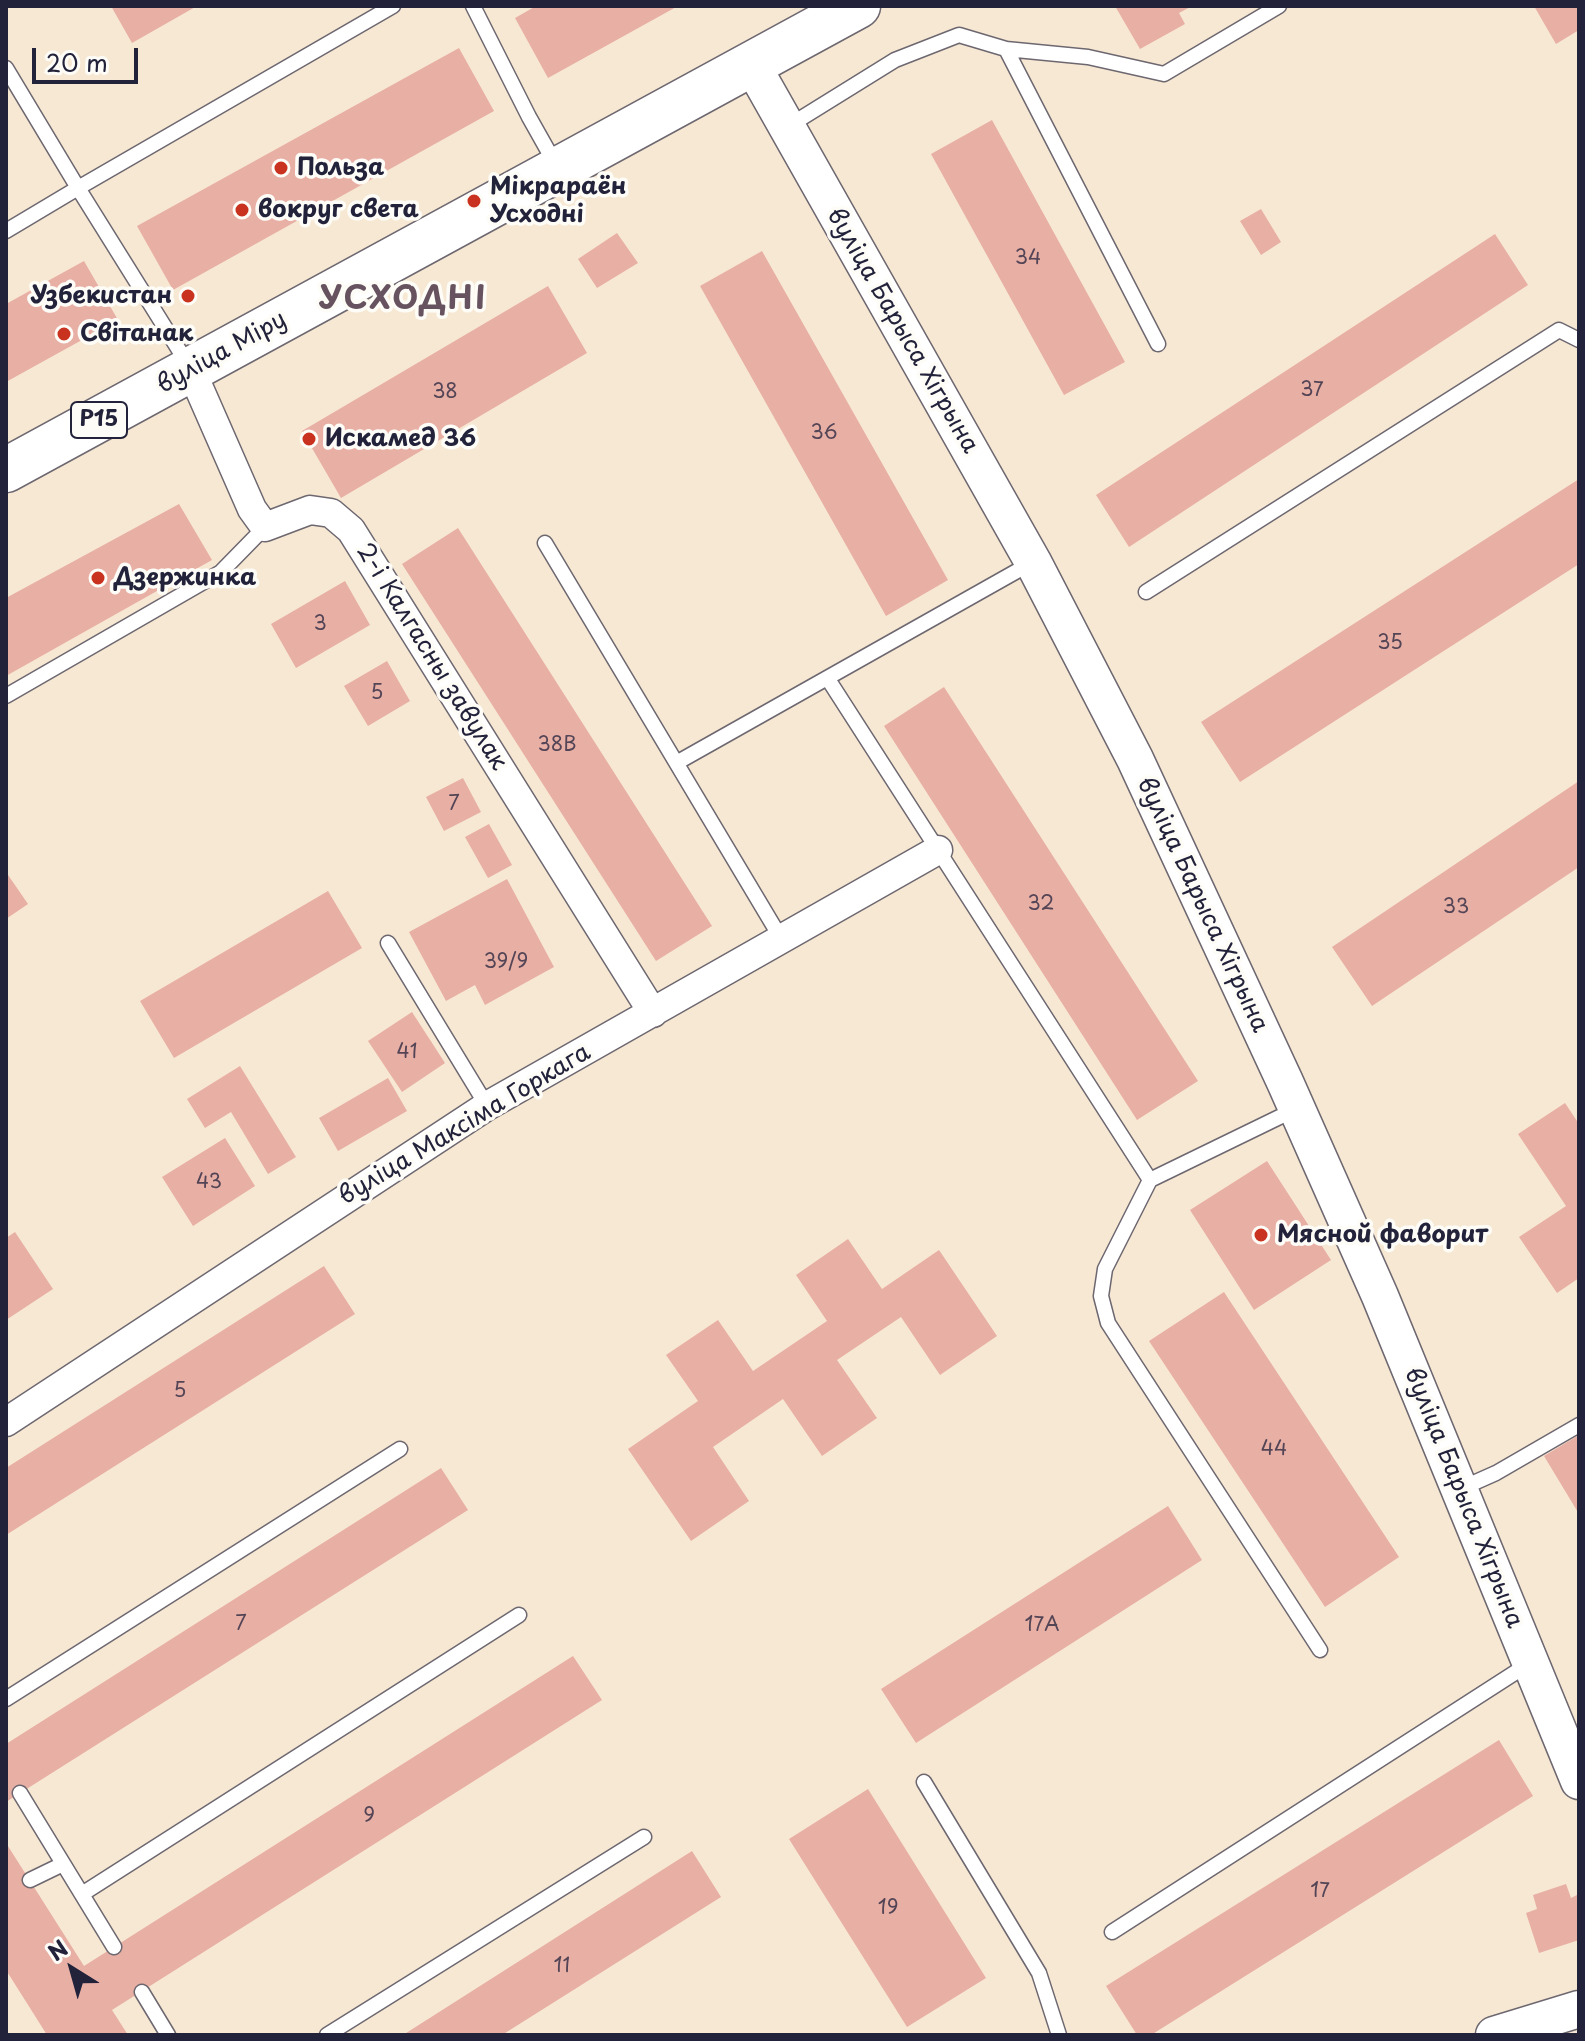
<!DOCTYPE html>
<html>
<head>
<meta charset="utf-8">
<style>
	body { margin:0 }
	#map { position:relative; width:1585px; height:2041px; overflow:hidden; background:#f7e8d3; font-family:"Playpen Sans",sans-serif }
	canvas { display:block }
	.frame { position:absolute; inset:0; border:8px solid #22223b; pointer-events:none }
	.north { position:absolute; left:32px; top:1929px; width:80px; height:80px; -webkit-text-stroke:6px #fdfcf7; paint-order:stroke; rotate:323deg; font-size:22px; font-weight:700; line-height:32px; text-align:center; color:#22223b }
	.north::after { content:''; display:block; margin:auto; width:28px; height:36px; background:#22223b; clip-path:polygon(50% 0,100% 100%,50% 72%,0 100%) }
	.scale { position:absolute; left:32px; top:48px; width:106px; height:36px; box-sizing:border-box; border:4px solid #22223b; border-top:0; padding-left:10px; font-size:24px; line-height:28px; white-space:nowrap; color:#22223b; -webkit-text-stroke:6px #fdfcf7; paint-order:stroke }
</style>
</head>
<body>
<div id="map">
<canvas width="1585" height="2041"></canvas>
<div class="frame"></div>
<div class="north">N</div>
<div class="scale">20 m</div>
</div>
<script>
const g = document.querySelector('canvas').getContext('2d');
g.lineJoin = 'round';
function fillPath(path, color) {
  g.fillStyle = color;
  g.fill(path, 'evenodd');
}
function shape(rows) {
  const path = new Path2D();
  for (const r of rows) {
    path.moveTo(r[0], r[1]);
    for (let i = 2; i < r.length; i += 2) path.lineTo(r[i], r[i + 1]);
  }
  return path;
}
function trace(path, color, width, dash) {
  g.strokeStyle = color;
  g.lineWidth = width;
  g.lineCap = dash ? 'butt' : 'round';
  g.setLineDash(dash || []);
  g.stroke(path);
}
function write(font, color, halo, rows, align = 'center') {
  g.font = font + ' "Playpen Sans",sans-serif';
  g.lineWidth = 7;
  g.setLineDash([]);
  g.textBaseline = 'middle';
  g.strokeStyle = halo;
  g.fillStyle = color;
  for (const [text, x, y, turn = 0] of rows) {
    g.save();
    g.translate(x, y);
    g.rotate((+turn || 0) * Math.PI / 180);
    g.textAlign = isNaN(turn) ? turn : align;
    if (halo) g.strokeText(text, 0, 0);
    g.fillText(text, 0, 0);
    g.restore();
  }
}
fillPath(shape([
	[111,6,197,6,132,43],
	[536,6,678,6,548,78,515,18],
	[1115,6,1192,6,1179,13,1185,24,1140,49],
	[1534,6,1579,6,1579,30,1556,44],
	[459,48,494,111,173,290,137,226],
	[992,120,1125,362,1064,395,931,154],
	[1261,209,1281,242,1261,255,1240,221],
	[617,233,638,263,597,288,578,259],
	[1495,234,1528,285,1129,547,1096,495],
	[762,251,948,580,886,616,700,286],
	[84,261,118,320,6,382,6,304],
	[548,286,587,353,341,498,302,431],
	[1579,479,1579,564,1240,782,1201,722],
	[179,504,212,560,6,676,6,598],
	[458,528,712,926,656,961,402,564],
	[345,581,370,625,296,668,271,624],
	[387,661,410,701,368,726,344,686],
	[944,687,1198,1081,1137,1120,884,726],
	[463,778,481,812,444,831,426,797],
	[1579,781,1579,867,1372,1006,1332,947],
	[489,824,512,865,488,878,465,837],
	[6,872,28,904,6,919],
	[507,879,554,967,485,1005,475,985,446,1001,409,932],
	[328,891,362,948,174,1058,140,1001],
	[412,1012,445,1063,402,1092,368,1041],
	[240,1066,296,1157,268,1174,231,1112,205,1128,187,1099],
	[388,1078,407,1111,338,1151,319,1118],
	[1565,1103,1579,1124,1579,1278,1557,1293,1519,1237,1566,1206,1518,1134],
	[225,1138,255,1186,193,1226,162,1177],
	[1267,1161,1331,1260,1254,1310,1190,1210],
	[15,1232,53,1289,6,1320,6,1238],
	[848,1239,882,1289,939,1250,997,1336,940,1375,901,1317,837,1360,877,1418,822,1456,783,1399,713,1447,749,1501,691,1541,628,1449,698,1401,666,1355,718,1320,753,1371,827,1321,796,1275],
	[324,1266,355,1314,6,1535,6,1468],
	[1224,1292,1399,1557,1325,1607,1149,1341],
	[1579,1435,1579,1514,1544,1456],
	[441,1468,468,1510,6,1802,6,1744],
	[1168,1506,1202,1560,916,1743,881,1689],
	[573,1656,602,1700,112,2010,128,2035,47,2035,6,1970,6,1843,84,1966],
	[1499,1740,1533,1796,1151,2035,1137,2035,1106,1986],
	[868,1789,986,1978,907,2027,789,1839],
	[692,1851,721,1897,502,2035,403,2035],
	[1566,1884,1571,1898,1577,1895,1579,1901,1579,1940,1539,1953,1526,1913,1537,1909,1533,1895]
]), '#e8afa5');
const service = shape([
	[473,6,529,117,556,165],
	[1006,49,1088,57,1164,74,1279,6],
	[6,68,78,188,6,231],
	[787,127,895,60,959,35,1006,49,1158,344],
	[189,366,78,188,393,6],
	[545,543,782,940],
	[1146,592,1559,330,1579,340],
	[828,679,1150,1180,1296,1109],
	[6,696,221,572,265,527],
	[678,762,1033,562],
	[388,943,487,1106],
	[1150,1180,1105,1269,1101,1296,1108,1323,1320,1650],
	[1460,1489,1496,1473,1579,1425],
	[6,1699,400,1449],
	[924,1782,1039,1973,1059,2035],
	[20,1793,114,1947],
	[30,1880,63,1864],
	[82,1894,519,1615],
	[1112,1932,1530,1663],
	[142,1992,168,2035],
	[327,2035,644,1837]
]);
const minor = shape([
	[191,370,252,509,265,527,310,510,331,513,351,530,653,1013],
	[6,1422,487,1106,938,850]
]);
const tertiary = shape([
	[752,65,1033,562,1135,759,1285,1082,1380,1296,1579,1781],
	[1494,2035,1579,2009]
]);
const primary = shape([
	[6,470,858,6]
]);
trace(service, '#6d6770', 17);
trace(minor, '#6d6770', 31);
trace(tertiary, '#6d6770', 39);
trace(primary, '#6d6770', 47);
trace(service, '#fff', 14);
trace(minor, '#fff', 28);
trace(tertiary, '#fff', 36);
trace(primary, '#fff', 44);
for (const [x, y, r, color] of [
	[281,168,8,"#c8321e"],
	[474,201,8,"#c8321e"],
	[242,210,8,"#c8321e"],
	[188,296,8,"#c8321e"],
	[64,334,8,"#c8321e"],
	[309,439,8,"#c8321e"],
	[98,578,8,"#c8321e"],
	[1261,1235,8,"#c8321e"]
]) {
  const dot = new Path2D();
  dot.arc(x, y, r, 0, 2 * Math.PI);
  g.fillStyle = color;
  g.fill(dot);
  trace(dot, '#fdfcf7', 3);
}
write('20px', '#544556', null, [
	["34",1028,258],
	["37",1312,390],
	["38",445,392],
	["36",824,433],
	["3",320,624],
	["35",1390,643],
	["5",377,693],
	["38В",557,745],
	["7",454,804],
	["32",1041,904],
	["33",1456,907],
	["39/9",506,962],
	["41",407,1052],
	["43",209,1182],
	["5",180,1391],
	["44",1274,1449],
	["7",241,1624],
	["17А",1042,1625],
	["9",369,1816],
	["17",1320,1891],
	["19",888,1908],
	["11",562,1966]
]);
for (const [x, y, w] of [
	[99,420,56]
]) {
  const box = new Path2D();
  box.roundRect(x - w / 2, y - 18, w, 36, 6);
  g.fillStyle = '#fdfcf7';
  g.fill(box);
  trace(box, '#22223b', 2);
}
write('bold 22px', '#22223b', null, [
	["Р15",99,420]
]);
write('bold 24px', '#22223b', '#fdfcf7', [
	["Польза",297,168],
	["Мікрараён",490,187],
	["Усходні",490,215],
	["вокруг света",258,210],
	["Узбекистан",172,296,"right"],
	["Світанак",80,334],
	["Искамед 36",325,439],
	["Дзержинка",114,578],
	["Мясной фаворит",1277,1235]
], 'left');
write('24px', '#22223b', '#fdfcf7', [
	["вуліца Барыса Хігрына",902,331,60],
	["вуліца Міру",222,353,-29],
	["2-і Калгасны завулак",431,657,58],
	["вуліца Барыса Хігрына",1202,905,65],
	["вуліца Максіма Горкага",465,1125,-31],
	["вуліца Барыса Хігрына",1463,1498,68]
]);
g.letterSpacing = '2px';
write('bold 32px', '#675360', '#fdfcf7', [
	["УСХОДНІ",403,300]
]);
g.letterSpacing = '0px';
</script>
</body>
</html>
